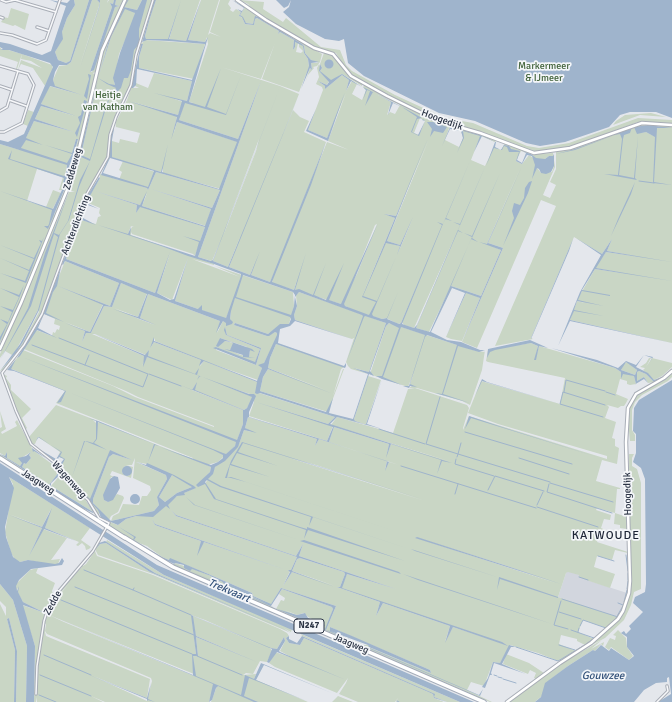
<!DOCTYPE html>
<html>
<head>
<meta charset="utf-8">
<style>
	body { margin:0 }
	canvas { display:block; background:#e4e7ec }
</style>
</head>
<body>
<canvas width="672" height="702"></canvas>
<script>
const g = document.querySelector('canvas').getContext('2d');
g.lineJoin = 'round';
function fillPath(path, color) {
  g.fillStyle = color;
  g.fill(path, 'evenodd');
}
function shape(rows) {
  const path = new Path2D();
  for (const r of rows) {
    if (r.length === 3) {
      path.moveTo(r[0] + r[2], r[1]);
      path.arc(r[0], r[1], r[2], 0, 2 * Math.PI);
      continue;
    }
    path.moveTo(r[0], r[1]);
    for (let i = 2; i < r.length; i += 2) path.lineTo(r[i], r[i + 1]);
  }
  return path;
}
function trace(path, color, width, dash) {
  g.strokeStyle = color;
  g.lineWidth = width;
  g.lineCap = dash ? 'butt' : 'round';
  g.setLineDash(dash || []);
  g.stroke(path);
}
function write(font, color, halo, rows, align = 'center') {
  g.font = font + ' Signika,sans-serif';
  g.lineWidth = 3.5;
  g.setLineDash([]);
  g.textBaseline = 'middle';
  g.strokeStyle = halo;
  g.fillStyle = color;
  for (const [text, x, y, turn = 0] of rows) {
    g.save();
    g.translate(x, y);
    g.rotate((+turn || 0) * Math.PI / 180);
    g.textAlign = isNaN(turn) ? turn : align;
    if (halo) g.strokeText(text, 0, 0);
    g.fillText(text, 0, 0);
    g.restore();
  }
}
fillPath(shape([
	[568,571,580,575,590,581,627,593,618,617,558,597,566,573]
]), '#d2d6de');
fillPath(shape([
	[74,0,89,0,70,61,66,63,58,60,55,52,62,40,62,32,67,18,75,5],
	[92,0,97,0,100,3,79,68,100,5,100,0,108,0,107,3,109,0,114,0,113,4,110,3,112,7,90,72,92,72,115,7,119,6,115,5,116,0,124,0,108,33,96,72,93,73,95,75,85,120,67,186,65,188,78,140,76,139,71,157,67,165,62,190,59,190,63,177,37,169,27,201,46,207,53,190,61,193,52,210,54,215,64,191,64,195,12,321,0,343,0,144,20,150,34,121,74,132,35,119,41,106,75,116,41,104,49,86,82,95,56,87,54,85,53,80,59,66,67,65,71,62],
	[127,0,142,0,137,10,124,7,109,40,99,75,111,37,125,8,133,11,135,13,133,23,119,54,114,82,115,85,145,0,152,0,136,52,131,83,116,113,109,135,108,155,85,196,41,315,21,349,4,370,0,371,16,353,23,342,39,312,38,310,15,352,12,355,5,351,0,358,0,354,69,192,75,192,68,190,101,58,105,45],
	[97,80,81,156,90,159,81,157,70,190],
	[156,0,200,0,186,41,169,40,175,18,168,40,146,39,145,36,150,18],
	[201,0,219,0,208,35,210,33,221,37,210,32,220,0,230,0,228,4,231,8,230,10,233,12,236,9,241,12,239,16,242,17,245,24,254,25,255,19,257,18,279,31,278,34,280,32,294,40,293,50,295,47,295,42,298,43,296,52,301,53,303,51,299,47,299,43,303,46,304,53,308,59,309,67,299,92,262,79,275,43,261,79,221,67,280,86,299,94,282,137,293,110,300,117,309,121,304,132,326,142,280,259,327,142,349,150,328,141,346,93,327,138,308,130,323,90,322,87,316,84,319,77,317,68,319,64,321,68,319,71,329,81,327,85,318,81,325,86,325,89,342,75,349,80,346,91,352,81,357,84,352,94,362,100,366,90,363,87,365,85,440,123,497,140,495,142,481,136,478,142,471,160,485,166,494,147,501,150,505,143,535,154,553,153,555,167,543,195,550,198,556,185,550,182,556,169,556,152,580,146,638,124,672,126,672,281,665,280,672,281,672,343,570,320,577,301,585,303,577,300,595,269,628,274,595,268,606,252,640,257,607,251,612,239,602,254,574,237,531,338,533,339,495,346,556,206,541,200,477,348,462,342,503,248,488,243,521,166,487,244,501,250,481,296,451,286,429,332,416,328,458,230,414,328,404,325,402,322,421,276,401,323,398,324,386,318,382,319,358,312,341,304,295,290,297,280,294,290,272,283,274,273,270,282,251,275,254,265,250,275,229,267,241,235,228,267,213,261,221,240,212,261,198,257,261,81,238,139,179,120,184,103,193,103,189,102,208,44,207,37,205,42,188,40],
	[376,94,400,105,395,114,390,112,387,115,391,102],
	[420,118,425,121,419,135,414,133],
	[647,125,658,125,660,127,657,128,654,136,646,132,639,133,635,128],
	[449,128,461,131,463,138,459,147,445,140],
	[259,139,256,151,223,236,231,213],
	[429,139,387,241,400,245,412,220,398,253,400,246,386,242,362,297,395,218,385,214,396,216],
	[521,151,531,154,536,159,545,159,549,156,553,156,553,154,554,166,552,172,541,173,535,165,535,159,529,155,522,164,516,161],
	[377,224,357,274,351,285,375,225],
	[236,0,299,41,299,42,259,17,256,16,253,24,246,23,240,15,245,7,235,1],
	[240,0,264,2,263,9,283,22,286,18,321,47,340,50,346,65,352,71,395,95,445,118,473,123,527,146,539,148,569,143,638,118,672,120,672,124,638,122,567,148,537,153,435,119,404,104,351,75,344,67,336,53,316,49,269,21,253,10,248,4],
	[11,8,29,14,25,30,15,25,13,26,1,22,4,18,3,17,8,18],
	[145,40,205,44,194,79,139,68,139,57,143,44,141,44],
	[301,42,322,54,320,62,317,66,313,67,314,68,308,75,305,83,310,68,312,70,311,63,319,63,311,60,305,53,304,46,300,43],
	[0,47,2,50,5,49,22,54,17,69,16,69,18,62,0,56],
	[324,53,332,55,337,59,345,72,362,84,362,86,342,74,331,81,325,77,320,71,322,68,320,64],
	[22,54,52,65,53,70,48,69,53,70,45,86,33,68,21,64,18,70,21,60,42,68,31,61,21,59],
	[154,73,192,81,187,101,172,98,183,102,178,115,129,101,177,116,173,135,177,122,238,142,221,189,163,173,163,167,161,172,132,164,155,172,148,188,122,180,147,188,148,190,156,172,220,190,212,208,151,189,211,209,206,226,142,206,147,193,140,205,95,191,137,205,136,213,140,206,205,227,195,256,193,254,132,234,131,232,131,235,214,264,214,265,192,259,240,277,215,266,293,292,294,306,289,324,282,324,268,334,235,323,234,325,267,336,275,332,277,333,278,335,263,365,259,365,262,368,258,380,207,362,257,382,259,393,335,417,328,424,256,402,333,426,327,441,249,416,254,402,253,395,226,386,253,397,247,408,244,410,194,390,196,384,192,390,243,410,244,413,243,424,235,446,218,462,207,465,211,467,210,472,200,483,205,484,215,467,239,444,244,430,252,432,245,428,248,417,317,439,315,446,319,439,387,461,385,470,389,462,399,465,329,442,334,427,389,444,387,454,391,444,452,462,331,425,337,417,393,433,408,389,415,388,467,405,469,408,463,428,463,430,469,416,607,459,607,456,498,424,468,413,481,381,560,404,565,378,488,362,486,361,488,350,531,343,538,346,535,360,539,346,615,368,621,372,621,379,622,374,625,373,634,376,636,384,630,385,627,384,627,381,620,379,616,394,628,399,626,403,624,406,621,406,618,408,607,405,609,407,605,418,616,422,612,438,615,439,615,446,619,448,617,464,602,460,596,481,620,488,620,489,617,489,615,513,627,517,627,529,620,528,620,525,614,524,615,513,597,508,596,510,611,515,610,520,604,519,601,528,615,534,614,537,609,536,607,539,599,536,597,542,628,552,628,553,615,550,612,560,597,556,594,567,615,574,610,588,589,581,579,577,579,575,568,572,566,573,558,597,618,617,606,628,583,620,578,632,594,639,585,645,577,641,577,639,561,635,559,644,576,651,558,661,538,653,510,645,500,663,493,662,484,686,471,682,467,690,492,702,490,702,276,609,281,600,284,601,285,598,279,594,282,589,332,607,333,609,326,630,336,606,281,588,270,606,275,609,270,608,173,566,156,556,110,526,110,522,118,525,126,519,136,516,156,514,177,496,195,488,192,487,177,493,165,502,159,497,172,475,147,464,136,462,166,475,167,479,157,497,159,505,154,511,111,521,113,516,119,513,123,504,139,505,142,496,147,496,151,490,150,486,133,478,135,458,132,465,126,465,133,467,131,478,112,471,110,475,114,477,111,477,104,500,108,502,117,494,123,496,124,498,118,512,111,516,109,520,93,503,93,499,109,457,113,454,132,460,108,450,110,451,90,501,99,510,99,516,85,495,73,484,60,467,64,459,58,456,60,452,38,437,35,444,32,444,26,431,29,437,56,405,98,421,93,420,97,424,99,422,193,459,193,458,56,403,65,391,9,368,23,350,113,386,135,397,214,427,214,426,138,397,126,391,24,349,36,330,52,336,53,332,55,333,57,329,59,330,60,326,54,324,55,319,44,314,65,261,119,283,110,306,58,286,103,304,90,332,65,322,85,331,82,342,86,333,91,333,104,306,112,307,121,283,147,293,138,317,114,308,139,319,155,325,140,318,148,294,220,321,217,333,223,321,232,324,230,319,231,312,229,311,226,318,224,318,175,301,188,258,172,300,157,293,170,253,155,293,66,259,81,220,96,224,98,217,101,216,131,226,128,234,132,227,134,227,101,216,99,213,100,208,86,202,100,178,100,174,119,180,122,172,119,170,123,161,112,157,112,141,119,143,120,139,137,143,140,133,116,127,115,120,117,120,127,100,131,88,139,88,135,86,136,83,148,88],
	[225,327,227,335,261,348,256,365,216,350,216,347,255,363,260,349,226,335],
	[92,334,95,334,146,355,149,350,147,356,151,358,147,357,142,366,146,357,144,356],
	[155,338,155,341,204,361,200,366,201,360,154,342,150,348],
	[220,338,247,347,247,351,250,351,249,356,241,355,225,348,230,350,234,343,225,341,219,344],
	[290,458,316,465,425,501],
	[125,466,129,467,131,473,128,476,124,475,122,472],
	[171,510,176,515,296,556,303,544,299,556,396,589,347,574,341,588,507,645,453,627,445,642,450,626,383,603,376,616,380,602,337,587,340,587,345,574,344,572,300,558,297,559,292,571,335,586,292,572,283,586,290,571,288,570,291,570,297,557,179,517,176,516],
	[152,519,155,524,286,570,204,542,200,547,201,541,155,525],
	[415,537,504,565,556,583,417,538],
	[136,542,147,546,162,557,169,560,171,559,206,573,252,593,253,596,271,604,248,595,221,581,217,582,211,576,196,570,175,563,173,565],
	[285,610,297,615,304,613,308,617,325,625,309,621,307,618,299,617],
	[330,627,430,670,431,673,369,647,368,645,364,645,330,631],
	[28,110,34,112,28,126,23,124],
	[651,113,666,117,640,115,613,125,616,121,625,115],
	[299,292,386,323,369,372,354,368,368,374,351,369,348,366,346,362,354,338,352,339,295,320,294,315,297,306,296,295],
	[467,292,480,298,462,341,451,339,446,337,466,293],
	[389,323,476,351,485,352,485,350,482,370,470,405,462,401,417,388,409,388,412,386,410,384,414,372,408,387,369,374,370,374,386,326],
	[276,344,344,367,341,369,333,396,343,369,344,369,328,412,260,391,263,377,268,369,326,390,268,368,270,358],
	[649,358,651,358,646,367,652,358,672,363,672,367,662,376,654,380,643,370,645,368,640,367,646,363],
	[627,362,637,370,635,375,621,370,624,364],
	[639,371,646,374,654,382,648,383,644,377,637,381,637,372],
	[672,371,672,377,668,381,642,395,635,402,632,410,632,430,635,435,635,441,630,441,628,421,629,407,637,394],
	[3,374,7,376,6,378,11,385,11,390,31,409,22,418,27,428,25,430,16,411],
	[368,376,381,380,366,424,364,424,355,421,354,419],
	[0,411,6,429,1,432,2,434,17,426,15,422,17,420,33,450,56,467,59,472,49,485,22,467,24,463,26,464,31,458,29,455,31,452,21,458,22,463,20,466,7,458,7,452,5,456,0,453,0,428,2,427],
	[0,454,80,507,86,509,76,505,0,456],
	[629,454,634,454,632,458,632,466,637,469,641,483,641,589,634,592,631,605,624,620,605,638,580,651,618,620,628,601,630,592],
	[61,474,74,491,85,499,93,512,51,486],
	[9,477,90,528,81,540,91,547,89,549,86,550,85,546,82,543,78,546,76,545,79,542,45,528,51,509,42,527,9,514,42,528,29,556,43,529,67,538,51,560,60,559,58,564,47,564,28,560,20,562,16,561,11,553,5,532,13,484],
	[107,540,164,575,292,629,291,632,283,628,291,633,153,574,98,555,95,549,98,542,100,543,96,549,100,544,106,543,150,572,251,615,155,573,106,542],
	[93,551,95,551,97,556,153,575,280,629,287,633,289,636,286,638,289,643,300,645,304,638,433,694,434,698,444,702,396,702,398,698,395,702,358,702,339,694,346,683,348,678,337,693,275,667,269,663,275,652,293,658,280,651,285,641,284,637,277,649,270,648,272,651,267,662,260,661,253,674,246,673,243,675,256,674,254,679,308,702,211,702,217,686,214,684,209,702,105,702,91,696,103,702,37,702,37,697,36,702,34,702,35,646,22,605,45,613,23,602,18,593,18,588,16,591,16,584,30,570,38,568,36,573,55,583,52,591,54,597,47,611,53,599,51,608,55,600,58,601,60,594,69,584,59,594,58,593,73,576,78,569,77,572,82,567,79,568,82,566,83,566,86,564,95,551,83,565],
	[47,612,44,623,46,624,45,631,47,634,151,678,152,681,147,701,93,676,147,698,150,679,46,636,45,632,45,625,43,636,44,625,40,648,43,622],
	[49,615,194,674,194,676,64,622],
	[191,615,205,620,264,646,193,616,192,617],
	[192,620,196,636,248,658,196,637,198,656,193,655,193,661,192,654,196,654],
	[0,584,13,600,27,646,26,702,16,702,17,651,9,618,7,619,15,650,14,702,0,702,0,604,6,616,6,607,0,601],
	[618,630,626,638,627,647,633,656,629,660,611,647,609,650,605,647,610,638,615,640,616,636,613,635],
	[301,634,418,684,460,702,447,702,434,697,434,694,302,636],
	[602,640,591,649,604,642,603,646,601,644,595,651,593,650,568,666,546,683,542,696,537,700,535,702,509,702,555,667],
	[506,654,529,663,544,673,536,679,534,678,536,673,530,670,528,674,503,664],
	[338,696,353,702,332,702]
]), '#c9d6c5');
fillPath(shape([
	[50,0,67,3,70,0,74,0,75,5,67,18,62,32,63,39,55,52,58,60,66,63,70,61,89,0,92,0,71,62,67,65,59,65,55,72,53,80,55,86,82,95,50,86,41,104,76,116,41,106,35,119,74,132,34,121,26,138,43,145,26,140,21,148,67,163,72,154,45,145,72,153,76,139,78,139,65,188,48,229,44,226,48,226,49,224,52,210,0,191,53,209,62,190,64,178,8,159,12,150,10,159,64,176,66,174,67,165,13,148,0,144,0,140,8,142,24,134,53,67,50,63,9,50,0,50,3,49,0,47,0,42,10,44,42,55,51,51,66,6],
	[97,0,100,0,100,5,80,68,99,7,100,3],
	[114,0,116,0,115,5,119,6,115,7,94,70,90,72,112,7,110,3,113,4],
	[142,0,147,0,139,29,139,44,134,50,131,70,128,78,124,78,121,88,109,100,106,108,90,161,79,187,69,220,60,234,39,310,23,342,16,353,0,371,20,344,38,310,58,237,54,234,31,306,0,360,28,308,45,253,69,192,54,233,59,235,68,221,80,180,90,161,81,157,70,190,98,80,81,155,90,159,106,104,116,88,107,84,98,78,109,84,115,85,113,78,120,53,135,13,125,9,111,37,99,75,109,40,124,7,137,10],
	[154,0,156,0,150,18,145,36,146,39,168,39,181,0,169,39,186,41,201,0,188,40,205,42,208,37,189,102,205,107,221,68,207,107,226,114,241,75,226,115,185,103,179,120,238,139,261,81,198,257,211,261,213,260,280,87,213,261,228,267,299,95,229,267,250,275,260,251,251,275,270,282,326,142,311,185,272,282,294,290,306,253,295,290,299,289,313,295,326,263,314,295,326,300,344,263,329,300,341,304,378,223,344,304,345,306,369,315,376,302,362,297,363,295,395,218,384,214,396,216,428,138,387,241,400,245,413,217,397,255,400,246,386,243,363,296,377,301,396,257,372,314,373,316,382,319,387,318,398,292,387,319,399,324,401,323,442,225,437,222,443,224,470,161,446,218,452,221,445,219,402,324,414,328,417,325,460,225,453,222,460,224,485,167,458,230,463,233,458,231,416,328,430,332,472,237,464,233,472,236,500,173,472,238,478,242,471,239,451,286,481,296,501,250,479,242,487,244,522,166,488,243,503,248,462,342,480,298,466,293,446,337,465,293,452,288,431,332,447,340,461,342,480,350,485,350,479,352,458,346,443,394,470,403,435,393,442,394,457,345,427,335,425,337,410,384,417,387,410,386,409,388,403,386,409,386,425,335,401,327,383,377,402,385,382,379,367,424,382,429,337,417,330,424,452,463,442,461,437,474,441,460,391,444,386,458,389,444,334,427,329,442,407,468,389,462,385,471,387,461,319,439,315,446,317,439,248,417,245,428,257,433,244,430,238,447,225,461,215,467,213,474,208,479,221,486,409,549,313,517,309,526,311,517,220,487,207,480,205,482,216,499,300,527,307,529,307,527,405,561,308,530,304,539,306,530,214,499,205,484,198,487,196,485,210,472,211,467,160,447,211,465,218,462,223,458,223,455,213,450,68,392,223,453,226,454,235,446,236,442,22,357,237,440,243,424,243,410,180,385,192,390,197,382,195,390,244,410,247,408,252,397,200,376,197,380,199,376,197,375,147,357,143,367,144,356,92,333,145,355,149,350,148,356,195,374,199,368,197,375,249,394,254,394,256,396,249,412,249,417,327,441,333,427,256,402,328,424,335,417,260,393,257,394,255,393,257,382,204,361,199,366,201,360,154,342,150,348,154,337,154,341,157,342,257,381,262,368,258,365,264,363,277,335,277,333,275,332,269,336,267,336,234,325,235,323,268,334,280,324,289,324,291,319,290,317,235,298,231,311,230,319,233,322,232,324,226,326,226,323,223,321,216,333,220,321,148,294,140,318,156,325,113,309,138,317,147,294,121,283,112,307,104,306,91,333,86,333,82,342,85,331,65,323,90,332,103,305,58,286,110,306,119,283,65,261,63,265,62,264,79,221,80,222,66,259,155,293,170,252,157,293,170,300,174,299,188,258,175,301,198,309,202,305,202,310,226,318,241,276,241,274,214,264,188,256,164,247,98,225,128,234,131,227,130,235,195,256,199,242,183,236,200,241,205,227,140,207,136,213,137,205,95,191,140,205,147,191,142,206,205,226,211,209,151,189,212,208,220,190,156,172,148,190,147,188,101,175,110,154,110,139,112,130,114,129,112,140,112,157,161,172,168,144,162,172,219,189,237,142,177,122,171,140,177,117,128,101,178,115,182,101,154,93,187,101,192,81,137,69,136,85,133,88,131,88,141,44,143,44,139,57,139,68,192,80,205,45,205,44,169,41,147,40,142,42],
	[110,158,154,171,148,187,103,173],
	[243,275,293,292,295,295,294,306,291,315,236,297],
	[299,292,362,315,363,316,347,361,364,317,365,316,386,323,369,372,353,368,368,374,353,419,329,413,333,398,326,412,260,391,263,377,268,369,333,394,268,368,270,358,276,344,345,368,346,366,346,363,344,366,278,343,280,329,290,326,295,321,352,339,295,320,294,315,297,306,295,297],
	[389,323,399,328,382,376,376,376,382,379,366,424,364,424,355,421,354,419,369,374,374,376,370,371,386,326],
	[232,0,245,7,240,15,243,17,246,23,253,24,255,16,259,17,302,44,304,46,305,53,311,60,319,62,311,63,312,70,310,68,301,89,309,66,308,59,304,53,303,46,295,42,295,47,293,50,294,40,280,32,278,34,279,31,257,18,255,19,254,25,245,24,242,17,239,16,241,12,237,9,242,11,244,8],
	[276,0,672,0,672,118,656,112,630,112,620,115,609,127,565,142,540,146,526,143,475,121,439,113,364,76,348,63,344,39,339,41,325,39,296,24,283,12,289,7,291,0,288,6,284,8],
	[329,64,4.5],
	[320,64,322,68,320,71,331,80,342,74,362,87,351,81,346,91,349,80,342,75,325,89,325,86,318,81,327,85,329,82,319,71],
	[88,74,91,75,87,99,84,96,89,79],
	[363,87,406,109,422,118,417,119,412,132,418,135,425,121,422,120,423,119,425,121,419,136,411,132,417,117,402,107,393,103,388,115,391,102,373,92,365,106,370,91,367,90,363,100,366,90],
	[345,92,328,141,306,131,316,109,308,130,327,138],
	[84,100,87,101,77,137,75,133,80,123,78,117,81,115],
	[427,122,433,122,447,127,443,133,434,131,430,137,432,129],
	[648,125,672,128,657,128,654,182,672,185,653,183,655,137,646,132,637,134,634,127],
	[450,127,484,136,495,142,496,142,495,147,501,150,504,145,509,146,511,149,520,151,517,160,522,163,526,153,522,151,531,154,536,158,545,159,549,156,553,156,554,154,554,166,551,172,546,174,541,173,539,169,537,168,532,179,535,165,532,156,527,155,522,164,516,161,519,152,509,152,507,147,504,146,502,150,494,148,486,166,495,142,482,136,474,152,480,136,463,131,464,138,457,153,463,138,461,131,450,129,442,146],
	[632,127,630,133,624,135,623,139,619,175,634,178,638,136,635,178,637,180,604,174,618,175,622,139,620,134,613,135],
	[612,136,575,150,556,154,575,149],
	[99,177,100,178,86,203,99,209,85,204,83,212,83,218,96,225,79,219,86,198],
	[532,181,528,193,503,246,514,218,512,211,514,203,520,205,524,198,525,188,529,182],
	[635,182,631,194,611,236,618,219],
	[44,237,26,283,0,273,25,281,29,271,0,258,29,270,34,259,0,245,34,258,41,243,39,240,42,241],
	[576,238,602,254,612,239,607,251,672,262,606,252,596,268,672,281,595,269,582,290,610,295,610,296,582,291,578,300,604,306,577,301,574,310,604,316,574,311,570,320,672,343,570,321,558,346,580,292,601,255],
	[573,239,569,251,531,339,531,338],
	[61,267,57,286,53,292,46,313,64,322,44,314,38,328,57,338,37,330,20,356,17,358,40,321],
	[24,285,20,296,0,341,0,337,7,324,0,319,8,322,12,312,0,306,13,310,19,297,0,288,19,295],
	[225,327,227,335,261,348,256,365,213,348,216,347,255,362,260,349,226,335,224,330],
	[220,338,252,349,255,352,247,349,250,350,249,357,255,358,243,357,243,355,224,349,230,350,233,343,231,342,225,341,218,347,216,346],
	[530,340,548,348,539,346,536,360,534,360,538,346,531,343,495,350,490,352,487,358,488,349],
	[551,348,597,360,618,368,626,361,636,365,644,355,653,357,650,362,652,358,644,355,636,367,648,373,654,380,662,377,654,382,646,374,639,371,637,372,637,381,644,377,648,383,644,379,634,385,636,384,634,376,623,374,621,379,621,372,615,368],
	[626,362,637,370,635,375,621,370],
	[16,359,11,369,66,391,61,402,57,403,65,391,14,371,7,370],
	[482,379,487,382,560,404,482,381,475,396],
	[672,380,672,702,658,702,671,694,669,677,667,678,667,682,656,683,644,690,634,702,535,702,541,697,545,683,568,666,593,650,595,651,601,645,609,651,611,648,629,660,634,656,627,647,627,637,621,633,624,631,626,634,631,629,629,626,643,612,633,603,635,597,645,592,646,584,645,479,641,468,633,462,636,453,636,434,633,431,634,408,639,400],
	[469,416,502,427,597,457,471,418,465,429],
	[88,418,98,421,159,446,155,445,148,462,154,444,98,422,97,439,94,443,107,450,85,441,72,477,84,441,86,441,93,443,96,439,96,421],
	[38,437,62,452,60,456,65,459,61,467,68,478,59,465,64,459,59,457,57,461,58,464,34,446,56,459,61,452,39,437,36,441],
	[242,442,425,500,243,443,238,452,278,466,237,453,231,464,270,477,230,465,227,478,231,477,413,537,246,482,231,478,225,478,231,461],
	[32,448,54,464,73,488,85,499,74,491,61,474,51,483,51,486,93,512,86,501,94,512,93,513,80,507,0,454,5,456,7,452,7,458,20,466,22,463,18,458,26,456,31,452,29,455,31,458,26,464,24,463,22,467,49,485,59,472,52,462,34,451,33,452],
	[110,450,132,460,113,454,109,457,93,499,93,503,111,521,154,511,159,505,157,497,167,479,166,475,137,462,146,465,147,463,174,475,194,486,196,488,184,493,185,495,177,496,168,505,170,509,166,506,153,517,136,516,126,519,118,525,101,518,98,510,75,486,69,479,90,499],
	[172,475,192,487,177,493,165,502,159,497],
	[0,463,157,565,474,702,460,702,164,575,9,477,14,488,5,527,6,537,13,557,20,562,28,560,55,564,59,563,62,558,64,561,62,565,31,569,19,580,16,586,17,591,19,586,22,583,19,586,18,592,23,602,45,613,23,605,35,646,34,702,26,702,27,646,13,600,0,584],
	[127,471,5],
	[114,476,118,477,120,488,113,500,108,502,104,500,103,495,110,479],
	[135,499,5],
	[186,497,195,505,299,540,194,505],
	[52,508,45,528,76,541,44,529,29,556,42,528,9,515,42,527],
	[171,510,176,515,296,556,303,544,299,556,396,589,347,574,342,588,502,642,508,646,453,627,445,643,450,626,383,603,376,616,380,602,337,587,340,587,345,574,344,572,300,558,297,559,292,571,335,587,292,572,283,586,290,572,288,570,291,570,297,557,179,517,176,516],
	[152,519,155,524,286,570,204,542,197,556,201,541,155,525],
	[119,527,136,537,134,540,162,557,169,560,170,558,206,573,252,593,253,596,271,604,281,588,336,606,326,630,330,631,330,627,352,636,430,670,431,673,369,647,368,645,330,631,479,695,483,689,480,696,277,609,297,615,305,613,308,618,325,625,323,627,319,626,325,629,333,609,332,607,282,589,271,606,275,608,163,559,137,542,133,540,134,537],
	[175,563,184,565,184,568,190,571,192,569,211,576,217,582,221,581,228,587,229,586,268,604,174,564],
	[417,537,504,565,561,584,415,538],
	[304,540,399,572,401,574,300,541],
	[105,541,155,573,291,632,150,572,106,543,100,544,96,549,99,543],
	[411,549,494,576,497,577,415,551],
	[403,574,508,609,552,624,418,580],
	[499,577,558,597,558,598,500,579,497,590],
	[49,615,193,675,192,654,196,654,191,615,271,648,277,649,284,637,285,641,279,651,280,652,346,680,277,652,269,663,267,662,272,649,193,616,196,636,257,662,196,637,198,656,193,656,196,676,241,695,245,675,254,679,261,663,334,694,264,665,256,680,309,702,249,678,244,696,258,702,254,702,218,686,216,688,212,700,209,702,213,684],
	[9,618,17,651,16,702,14,702,15,650,7,619],
	[289,636,289,639,297,643,302,636,304,637,428,691,435,694,434,697,447,702,434,698,433,694,304,638,300,645,289,643,286,638],
	[509,645,516,647,511,647,502,664,526,674,494,663,491,673,492,675,490,675,485,688,482,687,488,678,493,662,500,663],
	[87,674,147,698,151,683,148,699,155,702,148,700,147,701,147,699]
]), '#9fb4cc');
trace(shape([
	[124,7,128,0],
	[639,181,654,183],
	[32,345,143,387,148,374,59,338],
	[85,365,89,355],
	[149,374,181,386],
	[564,392,566,380,605,391],
	[606,392,615,395],
	[440,397,426,444,458,454,457,457],
	[603,417,560,404,563,392,605,405],
	[379,429,425,444],
	[465,432,572,464],
	[461,443,458,454,550,482],
	[519,458,569,474],
	[456,459,455,464,494,476],
	[401,466,536,508],
	[550,483,613,502],
	[549,484,547,492,612,513],
	[488,490,495,476,544,491],
	[455,494,458,484],
	[537,505,543,492],
	[537,507,598,527],
	[626,555,628,571],
	[598,556,614,561],
	[84,570,133,590,134,588],
	[628,573,628,580],
	[579,577,588,580],
	[75,587,194,635],
	[627,589,628,581],
	[133,590,191,615],
	[562,599,618,617],
	[61,600,192,654],
	[561,601,554,625,568,629],
	[624,602,627,590],
	[618,603,623,605],
	[559,612,581,619],
	[616,618,624,604],
	[580,626,583,620,606,628],
	[571,630,594,638,585,645],
	[578,632,579,628],
	[602,632,615,620],
	[559,645,575,650],
	[516,647,558,661,583,646],
	[44,655,91,675],
	[197,656,242,675],
	[40,675,91,696],
	[494,675,497,676],
	[498,677,502,678],
	[503,679,516,683],
	[39,695,56,702],
	[397,701,399,702]
]), '#9fb4cc', 1);
const street = shape([
	[1,0,6,2,15,0,56,12],
	[0,17,3,18],
	[37,27,49,31],
	[0,33,12,35,37,44,46,40,60,0],
	[0,66,28,74,34,85,22,123,4,132,0,132],
	[0,86,12,90],
	[9,100,26,106],
	[0,111,7,107,18,71],
	[2,373,24,345,42,314,85,197,108,157,110,135,116,117,131,85,136,55,153,0],
	[2,373,16,411,31,444,55,463,73,486,88,500,99,518,109,523,93,551,59,591,48,608,44,621,37,666,36,694],
	[657,702,668,691,667,686]
]);
const secondary = shape([
	[237,0,266,20,314,48,333,54,351,76,387,96,438,121,480,133,534,153,570,148,642,123,672,125],
	[0,349,21,303,67,190,77,157,102,51,125,0],
	[507,702,560,663,591,643,618,619,623,611,629,593,630,581,626,442,628,408,636,394,664,378,672,371]
]);
const primary = shape([
	[0,458,125,538],
	[124,537,173,567,484,702]
]);
trace(street, '#a9aeb7', 3.5);
trace(secondary, '#a9aeb7', 4.5);
trace(primary, '#a3abb8', 5.5);
trace(street, '#f7f8fa', 1.5);
trace(secondary, '#fff', 2.5);
trace(primary, '#fff', 3.5);
for (const [x, y, w] of [
	[309,626,30]
]) {
  const box = new Path2D();
  box.roundRect(x - w / 2, y - 7, w, 14, 3);
  g.fillStyle = '#f4f6f9';
  g.fill(box);
  trace(box, '#2b3445', 1);
}
write('bold 9px', '#2b3445', null, [
	["N247",309,626]
]);
write('10px', '#3f6138', '#f4f6f9', [
	["Markermeer",544,66],
	["& IJmeer",544,78],
	["Heitje",108,95],
	["van Katham",108,107]
]);
write('10px', '#2b3445', '#f4f6f9', [
	["Hoogedijk",442,120,20],
	["Zeddeweg",73,169,-74],
	["Achterdichting",76,225,-69],
	["Wagenweg",69,480,48],
	["Jaagweg",38,482,33],
	["Hoogedijk",628,494,-91],
	["Zedde",53,603,-61],
	["Jaagweg",351,644,23]
]);
write('italic 11px', '#34527a', '#f4f6f9', [
	["Trekvaart",229,591,23],
	["Gouwzee",603,676]
]);
g.letterSpacing = '1px';
write('12px', '#1d2536', '#f4f6f9', [
	["KATWOUDE",606,536]
]);
g.letterSpacing = '0px';
</script>
</body>
</html>
